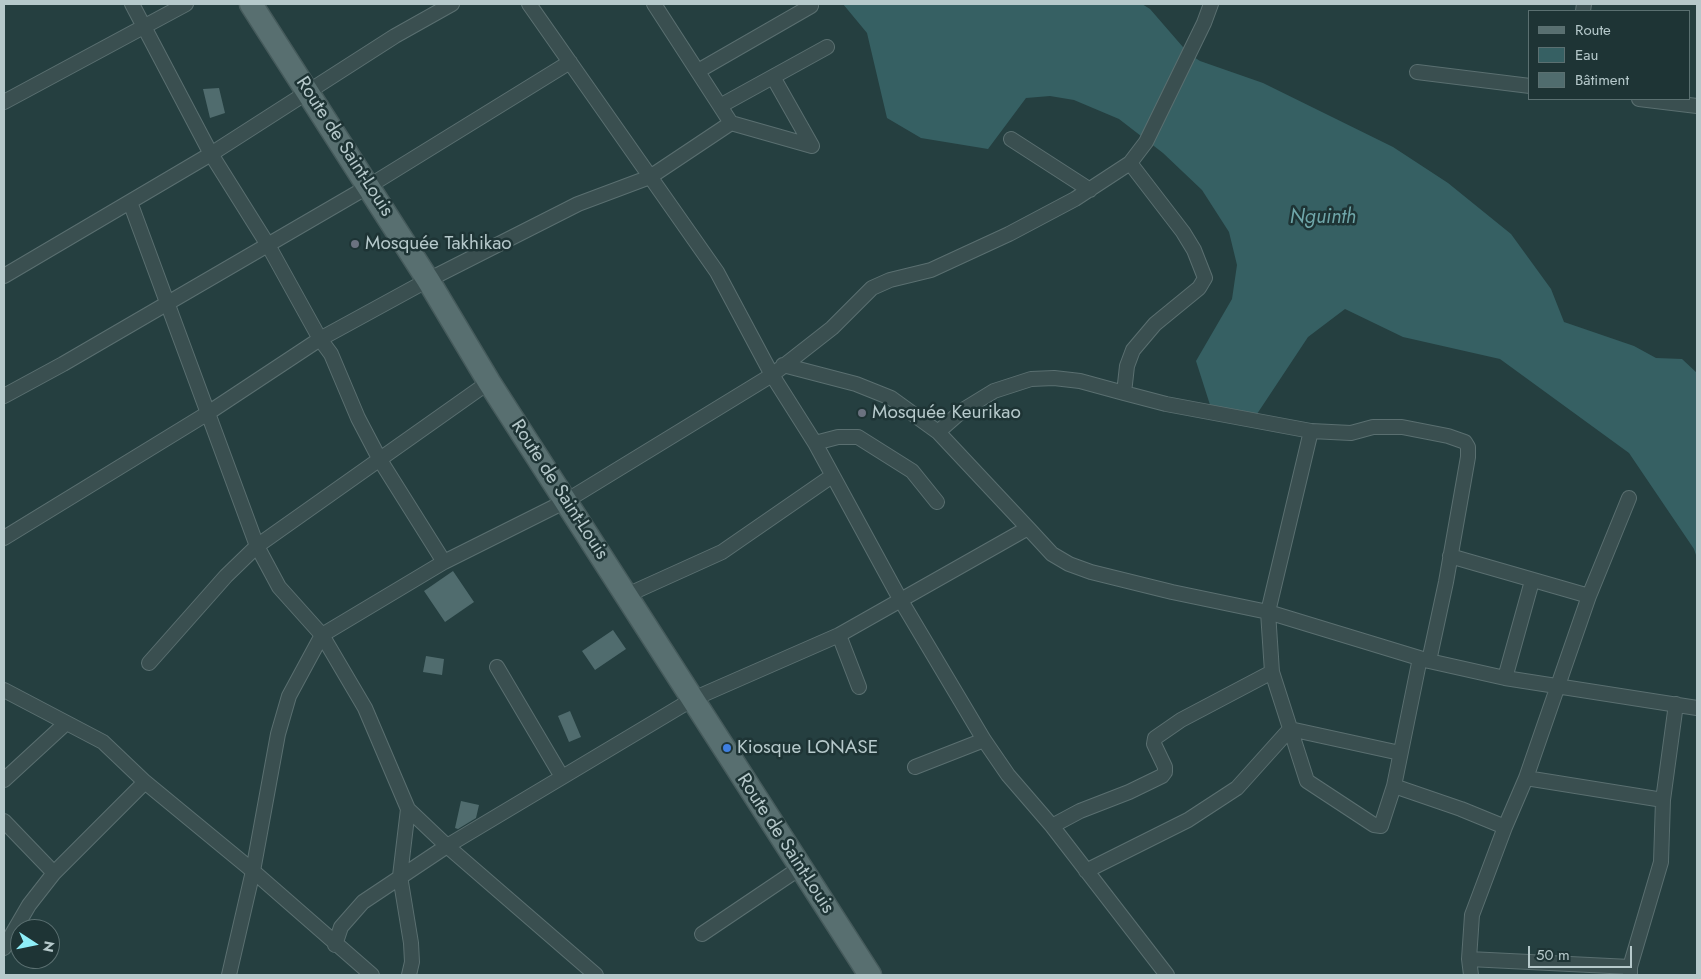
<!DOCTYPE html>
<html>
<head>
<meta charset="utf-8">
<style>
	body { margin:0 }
	#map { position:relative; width:1701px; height:979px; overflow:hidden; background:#253f40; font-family:Jost,sans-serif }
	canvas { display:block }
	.frame { position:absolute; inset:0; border:5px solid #b6c9cb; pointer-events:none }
	.legend { position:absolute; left:1528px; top:10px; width:162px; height:90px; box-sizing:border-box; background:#1e3435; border:1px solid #5b7071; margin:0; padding:6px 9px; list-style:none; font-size:15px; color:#b6c9cb }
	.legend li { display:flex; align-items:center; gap:10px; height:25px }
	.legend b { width:25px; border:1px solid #5b7071 }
	.north { position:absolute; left:10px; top:919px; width:50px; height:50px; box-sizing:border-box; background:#1e3435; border:1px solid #5b7071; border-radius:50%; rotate:101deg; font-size:14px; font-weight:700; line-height:20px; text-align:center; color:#b6c9cb }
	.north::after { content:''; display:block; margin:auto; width:18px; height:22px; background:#8eeef8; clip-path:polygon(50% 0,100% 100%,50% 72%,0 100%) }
	.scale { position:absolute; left:1528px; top:946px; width:104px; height:22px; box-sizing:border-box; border:2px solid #b6c9cb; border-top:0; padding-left:6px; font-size:15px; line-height:18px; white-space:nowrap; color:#b6c9cb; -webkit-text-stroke:4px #1e3435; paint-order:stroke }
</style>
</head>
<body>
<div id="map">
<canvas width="1701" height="979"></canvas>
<div class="frame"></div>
<ul class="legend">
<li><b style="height:6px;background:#586f70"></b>Route</li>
<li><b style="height:14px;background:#366063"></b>Eau</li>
<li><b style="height:14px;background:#506c6e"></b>Bâtiment</li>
</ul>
<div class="north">N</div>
<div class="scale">50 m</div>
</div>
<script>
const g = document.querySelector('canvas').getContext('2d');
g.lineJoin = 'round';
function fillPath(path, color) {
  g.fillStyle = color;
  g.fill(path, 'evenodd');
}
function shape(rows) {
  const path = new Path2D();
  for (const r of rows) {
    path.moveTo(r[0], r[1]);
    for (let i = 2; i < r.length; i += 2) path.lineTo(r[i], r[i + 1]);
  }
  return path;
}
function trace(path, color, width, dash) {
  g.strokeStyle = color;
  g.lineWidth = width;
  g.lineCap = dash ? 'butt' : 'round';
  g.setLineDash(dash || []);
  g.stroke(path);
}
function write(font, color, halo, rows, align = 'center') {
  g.font = font + ' Jost,sans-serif';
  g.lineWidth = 5;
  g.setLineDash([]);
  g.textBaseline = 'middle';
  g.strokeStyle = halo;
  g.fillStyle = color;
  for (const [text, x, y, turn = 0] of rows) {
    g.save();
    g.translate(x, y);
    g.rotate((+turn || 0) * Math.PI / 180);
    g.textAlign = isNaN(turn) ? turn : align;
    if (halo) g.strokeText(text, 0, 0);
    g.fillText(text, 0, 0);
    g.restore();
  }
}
fillPath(shape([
	[843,4,1142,4,1150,9,1189,54,1200,61,1263,83,1393,147,1448,183,1511,234,1551,289,1564,322,1634,346,1656,358,1682,359,1697,373,1697,558,1694,549,1629,453,1500,359,1403,337,1345,309,1308,337,1255,417,1211,408,1196,361,1232,299,1237,265,1229,232,1202,190,1163,153,1119,119,1074,100,1050,96,1026,98,988,149,921,138,887,118,867,33]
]), '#366063');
fillPath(shape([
	[219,88,225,113,210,118,203,89],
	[453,571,474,602,445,622,424,591],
	[613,630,626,649,595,670,582,651],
	[426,656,444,659,442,675,423,672],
	[570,711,581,737,569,742,558,716],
	[461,801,479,805,476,818,458,829,455,828]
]), '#506c6e');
const street = shape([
	[132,4,211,154,268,245,320,339,331,354,358,418,380,460,444,562],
	[529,4,717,272,772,375,815,443,900,599,984,740,1008,775,1052,826,1167,975],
	[654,4,731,123,812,146],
	[1583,11,1584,4],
	[698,71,811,6],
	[1417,72,1530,86],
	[773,77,812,146],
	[1639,99,1697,106],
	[4,102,186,4],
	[720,106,827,47],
	[1011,139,1090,190],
	[1130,163,1183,232,1194,250,1205,278,1199,288,1155,324,1133,350,1127,366,1124,393,1166,404,1311,431,1351,433,1373,427,1402,427,1448,436,1465,442,1468,447,1468,457,1446,582,1429,661],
	[130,202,257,546,279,587,322,635,444,562,566,501,772,375,832,328,872,288,890,280,931,270,1009,234,1075,199,1130,163,1146,142,1204,23,1211,4],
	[4,276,211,154,395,36,452,4],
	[4,396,63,364,369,186,570,62],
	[1311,431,1268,612,1272,672,1307,781,1374,825,1381,826,1394,786],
	[938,432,963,410,994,391,1031,379,1054,378,1080,381,1124,393],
	[815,443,838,437,858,437,912,471,937,502],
	[1028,528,1052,554,1069,564,1091,572,1172,592,1268,612,1429,661,1505,678,1697,708],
	[4,538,208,413,320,339,428,280,578,204,650,177,731,123],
	[1450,556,1589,596],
	[627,595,722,552,832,476],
	[839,635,859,687],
	[1420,658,1394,786,1461,809,1505,827],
	[149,663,226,576,257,546,489,382],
	[497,667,562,777],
	[1505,678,1532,581],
	[4,690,103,742,145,782,253,871,372,975],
	[915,767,984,740],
	[1526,778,1663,800],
	[4,780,65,724],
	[408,809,400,876,411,943,412,962,409,975],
	[4,821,54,873],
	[1052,826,1080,811,1129,792,1162,776,1165,772,1165,767,1154,744,1155,738,1181,720,1272,672],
	[1086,871,1188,820,1237,788,1290,729,1400,753],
	[702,934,800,868],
	[335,945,341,927,363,902,447,846,596,975],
	[4,948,29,905,54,873,145,782],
	[1469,959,1630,967],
	[229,975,253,871,278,734,289,696,322,635,365,708,408,809,447,846,693,699,839,635,1028,528,938,432,891,398,856,384,783,365],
	[1471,975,1469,959,1472,915,1505,827,1526,778,1589,596,1629,498],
	[1630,975,1630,967,1661,862,1663,800,1676,704]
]);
const primary = shape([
	[251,4,428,280,489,382,870,975]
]);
trace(street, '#5a6f70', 16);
trace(primary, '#465b5c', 25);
trace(street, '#3a4f50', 14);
trace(primary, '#586f70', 22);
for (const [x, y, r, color] of [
	[355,244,5,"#6b7280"],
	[862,413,5,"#6b7280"],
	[727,748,5,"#3f7fe0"]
]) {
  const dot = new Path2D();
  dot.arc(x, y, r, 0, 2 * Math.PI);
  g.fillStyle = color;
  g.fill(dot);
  trace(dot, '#1e3435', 2);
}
write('19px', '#b6c9cb', '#1e3435', [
	["Route de Saint-Louis",344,147,57],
	["Route de Saint-Louis",559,490,57],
	["Route de Saint-Louis",785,844,57]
]);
write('19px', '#b6c9cb', '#1e3435', [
	["Mosquée Takhikao",365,244],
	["Mosquée Keurikao",872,413],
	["Kiosque LONASE",737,748]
], 'left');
write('italic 20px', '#6fa6a9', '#1e3435', [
	["Nguinth",1323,218]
]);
</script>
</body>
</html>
